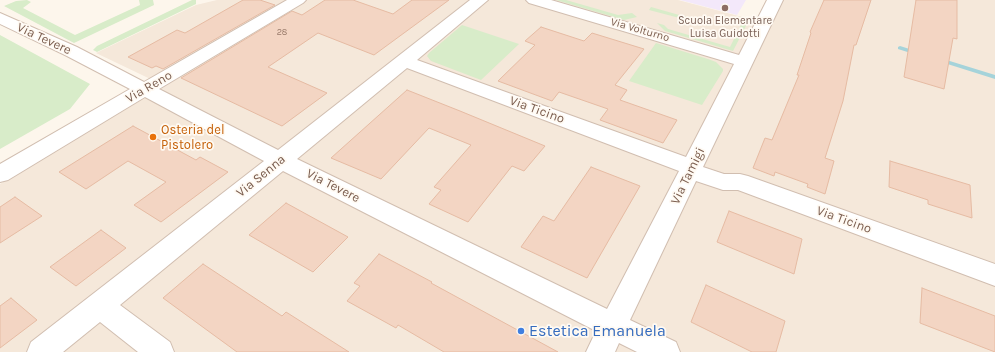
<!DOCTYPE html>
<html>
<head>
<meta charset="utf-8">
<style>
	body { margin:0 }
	canvas { display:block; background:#fdf6ec }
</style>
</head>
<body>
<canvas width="995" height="352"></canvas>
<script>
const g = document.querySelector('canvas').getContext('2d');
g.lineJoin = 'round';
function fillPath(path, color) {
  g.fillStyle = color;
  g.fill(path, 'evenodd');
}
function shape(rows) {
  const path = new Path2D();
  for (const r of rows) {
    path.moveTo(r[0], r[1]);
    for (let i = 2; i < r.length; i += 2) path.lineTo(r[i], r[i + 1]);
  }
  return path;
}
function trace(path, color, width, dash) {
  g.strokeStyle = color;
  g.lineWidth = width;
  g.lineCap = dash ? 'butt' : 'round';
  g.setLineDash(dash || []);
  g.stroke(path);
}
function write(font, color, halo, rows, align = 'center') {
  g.font = font + ' Karla,sans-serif';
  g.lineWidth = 3.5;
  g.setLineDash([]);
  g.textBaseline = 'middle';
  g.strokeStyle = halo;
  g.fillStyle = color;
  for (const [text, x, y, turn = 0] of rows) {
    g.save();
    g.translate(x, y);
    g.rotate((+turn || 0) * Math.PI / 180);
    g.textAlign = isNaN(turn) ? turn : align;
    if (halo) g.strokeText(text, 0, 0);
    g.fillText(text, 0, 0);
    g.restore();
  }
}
fillPath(shape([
	[217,0,678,0,765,23,776,0,995,0,995,352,0,352,0,184,165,86,96,53,196,5]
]), '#f5e8da');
fillPath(shape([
	[680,0,746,0,737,15]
]), '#f3e8fa');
fillPath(shape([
	[27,0,31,2,23,8,75,35,140,5,139,0,153,0,154,5,74,43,4,6,16,1],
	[192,0,196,0,196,4,97,52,93,50,97,46],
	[556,0,566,0,618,15,632,13,637,17,624,20],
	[651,7,711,24,710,26,649,10],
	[744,19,749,20,733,51,665,31,657,23,664,25,668,29,730,47],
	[462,25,519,44,481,80,431,61,427,56,429,53],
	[0,35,90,84,70,109,0,149],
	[656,43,708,59,716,62,723,69,723,71,702,105,629,81]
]), '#d8ecc9');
fillPath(shape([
	[900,46,919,52,920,53,917,55,898,49,898,47,900,46],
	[940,58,995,75,995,79,938,61,938,59,940,58]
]), '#a5d3da');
const building = shape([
	[243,0,260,0,275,5,163,69,156,66,152,68,128,57,177,30,185,33,243,0],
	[325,0,353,0,393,14,412,0,449,0,374,55,318,33,268,67,327,93,282,126,181,78,292,11,302,15,325,0],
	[824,0,871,0,856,45,854,45,843,101,825,158,834,161,825,194,807,187,808,184,775,172,774,176,753,168,765,138,772,140,799,75,797,75,811,33,810,32,824,0],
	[916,0,957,0,957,39,953,38,944,89,904,77,916,0],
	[541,27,584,41,592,33,644,49,615,85,627,90,620,100,677,120,663,143,600,120,608,109,559,92,552,101,498,81,535,45,525,41,541,27],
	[407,90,460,111,545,146,524,171,512,166,468,222,429,204,441,190,434,187,471,145,429,128,381,179,331,158,407,90],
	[133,126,196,160,200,157,228,172,161,222,134,205,166,182,128,161,86,189,59,172,133,126],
	[890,161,970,185,972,218,928,204,928,200,889,187,890,161],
	[591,167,640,186,587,278,521,247,543,216,554,221,591,167],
	[15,197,42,216,0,243,0,207,15,197],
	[286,203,348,237,313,272,249,235,286,203],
	[729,211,802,239,794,274,717,242,729,211],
	[101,230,126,248,76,286,50,267,101,230],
	[379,254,432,282,431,283,558,352,444,352,398,325,396,328,347,301,360,286,354,283,379,254],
	[203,264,282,316,286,312,349,352,237,352,163,298,203,264],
	[706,285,785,321,776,352,752,352,691,322,706,285],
	[922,288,995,316,995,352,920,323,922,288],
	[11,298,37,320,0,348,0,306,11,298]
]);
fillPath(building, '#f3d5c3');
trace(building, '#e6bba3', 1);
const minor = shape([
	[287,0,306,0,303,3,159,89,278,150,470,0,488,0,417,60,686,157,734,64,529,3,526,0,551,0,739,55,767,0,783,0,703,167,724,174,740,174,748,176,995,264,995,286,738,190,723,190,696,181,630,320,676,342,680,352,637,352,619,343,615,352,586,352,596,331,283,171,120,305,170,342,174,352,138,352,100,322,63,352,27,352,31,342,264,161,145,97,8,180,0,182,0,164,130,89,65,55,0,24,0,13,77,47,144,82,287,0],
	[407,68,679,171,607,309,297,159,407,68]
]);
trace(minor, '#d1beb0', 2);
fillPath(minor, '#fff');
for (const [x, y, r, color] of [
	[725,8,4,"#8d6e63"],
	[153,137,4,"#e8710a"],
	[521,331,4,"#3f7fe0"]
]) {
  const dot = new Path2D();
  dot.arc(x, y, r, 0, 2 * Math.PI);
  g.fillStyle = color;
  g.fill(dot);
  trace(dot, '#fffaf3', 1.5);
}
write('9px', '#987a6a', null, [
	["28",282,32]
]);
write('11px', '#785e54', '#fffaf3', [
	["Scuola Elementare",725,21],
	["Luisa Guidotti",725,34]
]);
write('11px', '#7a5c4d', '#fffaf3', [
	["Via Volturno",640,30,16]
]);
write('13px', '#7a5c4d', '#fffaf3', [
	["Via Tevere",44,39,25],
	["Via Reno",149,87,-30],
	["Via Ticino",537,110,20],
	["Via Senna",261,176,-39],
	["Via Tamigi",688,176,-64],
	["Via Tevere",333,186,27],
	["Via Ticino",844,220,20]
]);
write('13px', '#c56008', '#fffaf3', [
	["Osteria del",161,130],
	["Pistolero",161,145]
], 'left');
write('16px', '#366cbe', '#fffaf3', [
	["Estetica Emanuela",529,331]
], 'left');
</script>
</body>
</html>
